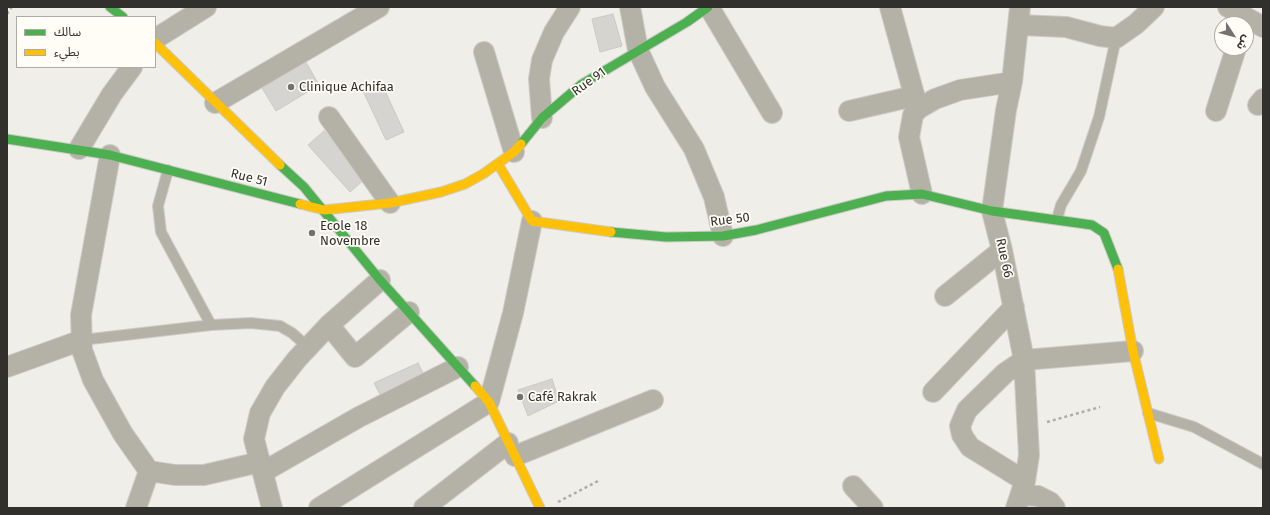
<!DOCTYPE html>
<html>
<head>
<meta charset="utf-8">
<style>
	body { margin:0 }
	#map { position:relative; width:1270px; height:515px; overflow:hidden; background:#f0eee8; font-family:"Fira Sans","Noto Sans Arabic",sans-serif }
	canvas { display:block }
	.frame { position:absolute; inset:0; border:8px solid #31302c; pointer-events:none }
	.legend { position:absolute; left:16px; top:16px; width:140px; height:52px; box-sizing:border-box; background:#fffdf6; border:1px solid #adaba5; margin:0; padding:5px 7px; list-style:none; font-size:12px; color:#31302c }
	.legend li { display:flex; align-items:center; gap:8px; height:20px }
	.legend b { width:20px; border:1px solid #adaba5 }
	.north { position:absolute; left:1214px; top:16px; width:40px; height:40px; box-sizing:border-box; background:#fffdf6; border:1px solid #adaba5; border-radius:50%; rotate:126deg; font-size:11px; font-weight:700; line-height:16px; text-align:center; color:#31302c }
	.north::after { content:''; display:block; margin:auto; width:14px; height:18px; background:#74726e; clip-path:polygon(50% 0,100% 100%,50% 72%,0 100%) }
</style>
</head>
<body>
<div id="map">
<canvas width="1270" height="515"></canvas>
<div class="frame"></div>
<ul class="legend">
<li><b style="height:5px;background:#4caf50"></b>سالك</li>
<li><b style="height:5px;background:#ffc107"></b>بطيء</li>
</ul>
<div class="north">ش</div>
</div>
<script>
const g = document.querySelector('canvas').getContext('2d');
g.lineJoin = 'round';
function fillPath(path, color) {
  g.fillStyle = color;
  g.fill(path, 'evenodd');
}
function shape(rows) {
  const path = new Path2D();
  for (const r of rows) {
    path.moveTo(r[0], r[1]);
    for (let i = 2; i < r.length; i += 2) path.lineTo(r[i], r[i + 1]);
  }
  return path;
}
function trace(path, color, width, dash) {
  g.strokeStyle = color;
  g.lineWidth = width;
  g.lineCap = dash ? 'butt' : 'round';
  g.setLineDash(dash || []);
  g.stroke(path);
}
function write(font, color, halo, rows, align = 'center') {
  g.font = font + ' "Fira Sans",sans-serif';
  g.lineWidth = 3.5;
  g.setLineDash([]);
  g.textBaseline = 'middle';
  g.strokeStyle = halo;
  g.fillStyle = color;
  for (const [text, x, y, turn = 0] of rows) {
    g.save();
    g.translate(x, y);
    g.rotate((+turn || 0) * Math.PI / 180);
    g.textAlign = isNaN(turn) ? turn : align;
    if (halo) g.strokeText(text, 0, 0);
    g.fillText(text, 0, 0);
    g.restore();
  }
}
const building = shape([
	[613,14,622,46,600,52,592,19,613,14],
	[306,62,319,85,276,111,262,88,306,62],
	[381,82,404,132,386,140,363,91,381,82],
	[324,131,366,178,350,192,308,145,324,131],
	[418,363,427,381,384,402,374,383,418,363],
	[552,379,559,401,528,416,518,390,552,379]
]);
fillPath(building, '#d6d4d0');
trace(building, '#cac9c4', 1);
const lane = shape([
	[168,170,158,206,161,232,211,325,251,323,280,326,292,333,308,347],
	[1057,219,1061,205,1081,171,1099,117,1116,38],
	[82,340,211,325],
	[1148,413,1194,427,1263,464]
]);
const street = shape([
	[630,7,638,50,655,87,694,149,714,197,723,236],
	[709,7,772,113],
	[890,7,918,109],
	[1228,7,1263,27],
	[1019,25,1066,27,1100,36,1116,38,1136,24,1154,7],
	[155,39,206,7],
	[484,52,514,152],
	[215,103,379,7],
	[1258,105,1263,99],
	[849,111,914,96],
	[1216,111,1236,48],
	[329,117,390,203],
	[542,118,539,79,542,60,554,32,570,7],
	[79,149,112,94,132,67],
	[110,155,81,315,82,350,93,380,123,434,149,471,175,475,204,475,260,462],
	[922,194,909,137,913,115,918,109,935,99,960,90,1012,82],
	[945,296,1002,250],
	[329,325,355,357,409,312],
	[7,367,82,340],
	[933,392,1014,307],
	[515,456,653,400],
	[263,472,359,417,458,367],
	[1025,481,970,447,962,435,960,426,967,410,1005,373,1024,360,1133,351],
	[853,486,873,508],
	[1021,495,1038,496,1050,502,1055,508],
	[136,508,149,471],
	[272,508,254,439,260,413,275,387,297,359,329,325,380,280],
	[319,508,489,402,513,313,532,221],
	[424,508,508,443],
	[1016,508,1025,481,1029,455,1024,360,1002,250,992,211,1006,110,1012,82,1020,7]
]);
const fast = shape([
	[110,7,123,17],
	[7,139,110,155,300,204],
	[521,144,542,118,582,84,687,22,708,7],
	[280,165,304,187,380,280,475,386],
	[611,232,666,237,723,236,756,230,886,196,922,194,992,211,1092,225,1104,233,1118,269]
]);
const slow = shape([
	[155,43,280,165],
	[498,164,532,221,611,232],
	[300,204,324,210,390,203,441,192,465,184,483,174,514,152,521,144],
	[1118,269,1133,351,1159,459],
	[475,386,489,402,540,508]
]);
trace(lane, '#cdcbc7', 12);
trace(street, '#cdcbc7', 22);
trace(fast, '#cdcbc7', 11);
trace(slow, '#cdcbc7', 11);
trace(shape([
	[7,14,12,7],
	[1047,422,1100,407],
	[558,502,600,480]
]), '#afada4', 2.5, [3, 3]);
trace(lane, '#b4b2a7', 10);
trace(street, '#b4b2a7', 20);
trace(fast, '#4caf50', 9);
trace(slow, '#ffc107', 9);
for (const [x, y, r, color] of [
	[291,87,4,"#74726e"],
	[312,233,4,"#74726e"],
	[520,397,4,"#74726e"]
]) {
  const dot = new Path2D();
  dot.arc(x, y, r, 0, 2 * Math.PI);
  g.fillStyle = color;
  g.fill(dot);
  trace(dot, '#fffdf6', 1.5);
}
write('13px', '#31302c', '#fffdf6', [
	["Rue 91",589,82,-36],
	["Rue 51",249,178,14],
	["Rue 50",730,220,-7],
	["Rue 66",1004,258,78]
]);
write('13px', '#31302c', '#fffdf6', [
	["Clinique Achifaa",299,87],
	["Ecole 18",320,226],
	["Novembre",320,241],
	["Café Rakrak",528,397]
], 'left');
</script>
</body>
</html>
